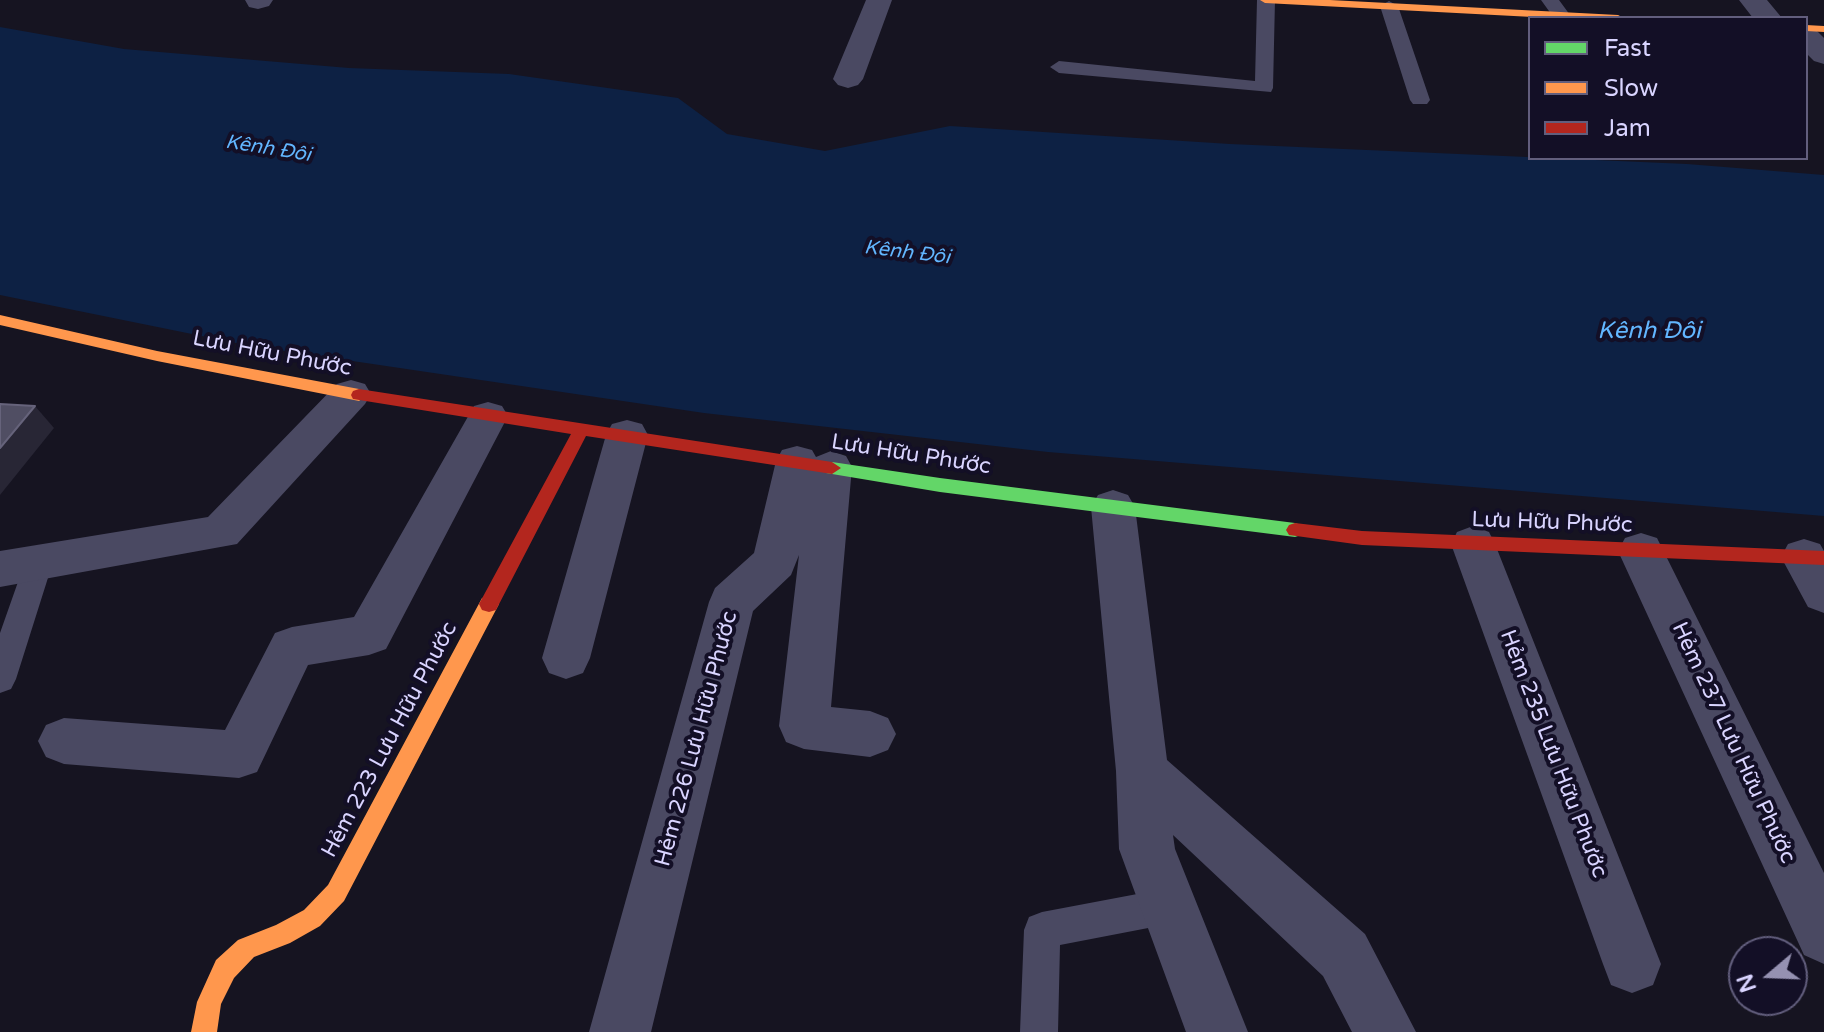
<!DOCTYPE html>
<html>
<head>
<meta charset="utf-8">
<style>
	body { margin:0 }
	#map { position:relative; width:1824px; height:1032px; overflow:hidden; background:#161421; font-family:"Varela Round",sans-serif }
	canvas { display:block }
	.legend { position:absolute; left:1528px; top:16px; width:280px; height:144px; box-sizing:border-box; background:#130f26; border:2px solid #625e7d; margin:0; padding:10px 14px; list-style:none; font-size:24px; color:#d9d4ff }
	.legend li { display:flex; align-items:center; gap:16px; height:40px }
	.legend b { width:40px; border:2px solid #625e7d }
	.north { position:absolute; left:1728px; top:936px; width:80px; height:80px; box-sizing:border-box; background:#130f26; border:2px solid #625e7d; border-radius:50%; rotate:251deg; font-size:22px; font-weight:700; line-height:32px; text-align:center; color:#d9d4ff }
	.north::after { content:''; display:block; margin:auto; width:28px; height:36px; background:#9591b1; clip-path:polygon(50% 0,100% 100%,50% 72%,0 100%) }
</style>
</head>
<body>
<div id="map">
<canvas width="1824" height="1032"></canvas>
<ul class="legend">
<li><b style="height:10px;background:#63d668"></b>Fast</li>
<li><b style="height:10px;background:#ff974d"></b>Slow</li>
<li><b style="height:10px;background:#b3261e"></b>Jam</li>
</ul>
<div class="north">N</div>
</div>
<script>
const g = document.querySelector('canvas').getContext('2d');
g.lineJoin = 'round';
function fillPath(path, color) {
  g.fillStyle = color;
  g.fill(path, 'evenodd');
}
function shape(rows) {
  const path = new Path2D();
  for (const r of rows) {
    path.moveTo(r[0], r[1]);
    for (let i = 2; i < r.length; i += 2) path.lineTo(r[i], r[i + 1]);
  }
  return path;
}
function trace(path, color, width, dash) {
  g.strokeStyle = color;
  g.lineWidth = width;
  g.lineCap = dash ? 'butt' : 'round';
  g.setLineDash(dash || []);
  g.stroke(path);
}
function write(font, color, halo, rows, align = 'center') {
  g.font = font + ' "Varela Round",sans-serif';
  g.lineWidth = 8;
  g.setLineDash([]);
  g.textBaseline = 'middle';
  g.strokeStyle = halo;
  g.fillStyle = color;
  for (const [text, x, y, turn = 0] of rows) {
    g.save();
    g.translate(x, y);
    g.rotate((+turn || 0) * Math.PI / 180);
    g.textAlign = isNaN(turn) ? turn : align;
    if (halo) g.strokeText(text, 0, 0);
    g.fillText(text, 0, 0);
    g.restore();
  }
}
fillPath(shape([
	[0,27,124,49,349,68,509,74,678,98,727,134,825,151,950,126,1230,144,1687,164,1824,175,1824,516,1048,452,704,413,251,346,0,295]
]), '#0d2144');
fillPath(shape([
	[1257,0,1275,0,1273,88,1271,92,1059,73,1050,67,1059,61,1255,81,1257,0],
	[1541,0,1559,0,1570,15,1568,18,1554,18,1541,0],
	[1389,1,1398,6,1430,100,1427,104,1413,104,1410,100,1380,6,1389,1],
	[39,551,49,554,53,562,16,679,11,689,0,693,0,633,25,562,29,554,39,551],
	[1169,888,1182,893,1187,906,1182,919,1169,924,1060,945,1058,1032,1020,1032,1024,930,1029,917,1042,912,1169,888]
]), '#4a4962');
fillPath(shape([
	[245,0,273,0,269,6,258,9,249,7,245,0],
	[866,0,892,0,863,79,858,85,848,88,838,85,833,79,866,0],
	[1739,0,1767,0,1782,18,1753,18,1739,0],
	[1806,28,1816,30,1824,38,1824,64,1814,61,1806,53,1806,28],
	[351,380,365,384,371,394,365,404,237,544,0,587,0,551,208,517,337,384,351,380],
	[488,402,502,406,508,416,386,649,369,655,308,665,257,772,239,778,64,764,46,757,38,741,46,725,64,718,225,730,275,633,292,627,354,617,474,406,488,402],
	[627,420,642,424,648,435,590,658,583,673,566,679,549,673,542,658,606,435,612,424,627,420],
	[797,446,812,450,816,457,831,451,846,456,852,467,831,707,870,711,888,718,896,734,888,750,870,757,804,749,786,742,779,726,799,555,791,575,753,611,651,1032,589,1032,709,602,715,588,754,553,776,461,782,450,797,446],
	[1113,490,1128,495,1135,507,1167,760,1365,934,1416,1032,1352,1032,1323,976,1173,835,1175,849,1248,1032,1186,1032,1119,849,1116,771,1091,507,1098,495,1113,490],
	[1473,526,1489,532,1495,544,1661,964,1653,985,1632,993,1611,985,1603,964,1451,544,1457,532,1473,526],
	[1641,533,1657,538,1824,873,1824,964,1804,955,1618,551,1625,538,1641,533],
	[1804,539,1820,544,1824,551,1824,613,1808,607,1781,557,1788,544,1804,539]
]), '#4a4962');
fillPath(shape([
	[832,462,940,478,1295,523,1301,525,1304,530,1301,535,1295,537,940,492,826,473,823,468,832,462]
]), '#63d668');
fillPath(shape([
	[1260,0,1330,0,1618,15,1624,18,1552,18,1265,3,1260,0],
	[1806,25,1824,26,1824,32,1806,31,1806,25],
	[0,315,157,351,359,389,367,395,359,401,157,361,0,325,0,315],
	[489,596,496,598,499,604,344,901,320,926,290,943,254,957,234,978,221,1004,217,1032,191,1032,197,1002,216,960,238,940,276,925,304,910,328,885,482,598,489,596]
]), '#ff974d');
fillPath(shape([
	[359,389,832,462,841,468,832,474,586,436,496,610,489,612,482,610,479,604,571,434,353,399,351,395,353,391,359,389],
	[1295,523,1362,531,1824,551,1824,565,1362,545,1289,535,1286,530,1289,525,1295,523]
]), '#b3261e');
fillPath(shape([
	[35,406,54,428,0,495,0,448]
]), '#282635');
const building = shape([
	[0,404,35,406,0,448,0,404]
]);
fillPath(building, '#504e63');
trace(building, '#66637b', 2);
write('italic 20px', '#62b6ff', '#130f26', [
	["Kênh Đôi",268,149,9],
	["Kênh Đôi",907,253,7]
]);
write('22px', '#d9d4ff', '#130f26', [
	["Lưu Hữu Phước",272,354,11],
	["Lưu Hữu Phước",911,455,9],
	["Lưu Hữu Phước",1552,523,2],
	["Hẻm 226 Lưu Hữu Phước",697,739,-75],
	["Hẻm 223 Lưu Hữu Phước",390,740,-62],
	["Hẻm 237 Lưu Hữu Phước",1733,743,65],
	["Hẻm 235 Lưu Hữu Phước",1553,754,69]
]);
write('italic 24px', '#62b6ff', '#130f26', [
	["Kênh Đôi",1649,332]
]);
</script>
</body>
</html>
